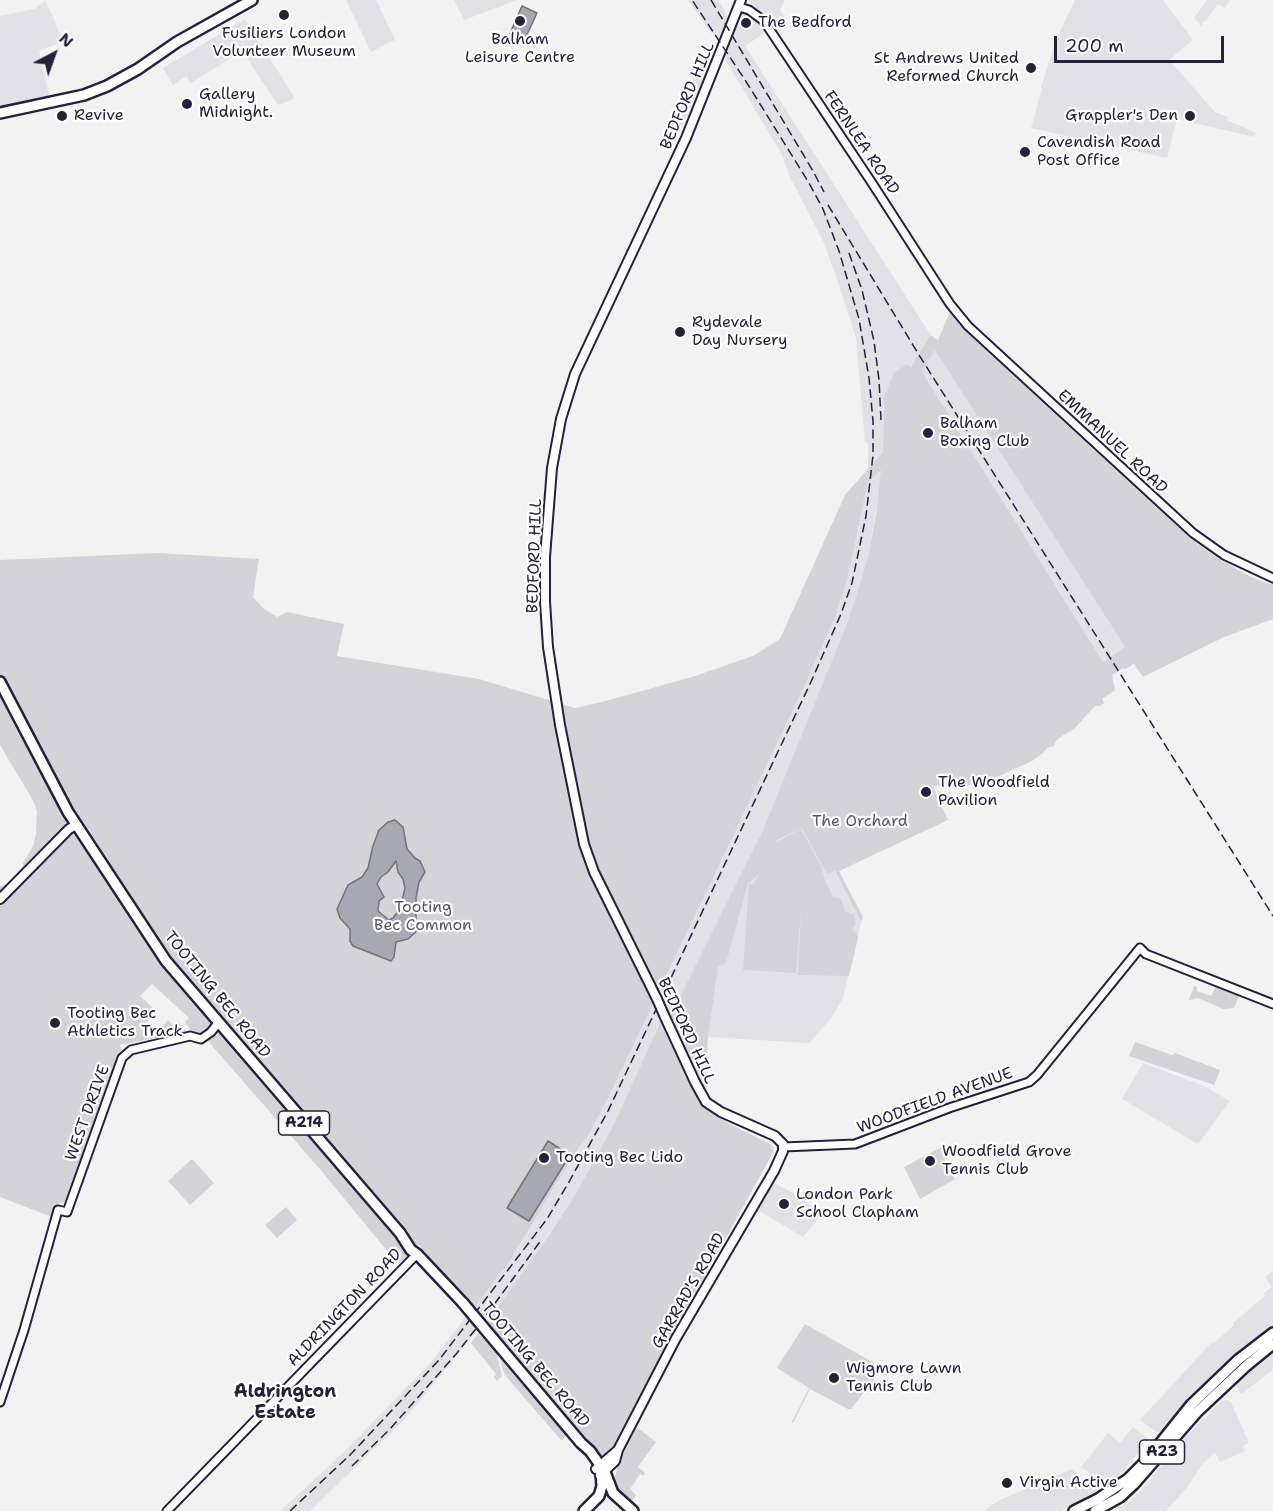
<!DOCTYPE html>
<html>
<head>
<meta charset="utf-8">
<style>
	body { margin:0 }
	#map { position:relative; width:1273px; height:1511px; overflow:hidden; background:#f2f2f3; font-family:"Shantell Sans",sans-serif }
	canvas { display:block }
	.north { position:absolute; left:24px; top:24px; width:60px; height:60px; -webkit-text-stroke:4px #fff; paint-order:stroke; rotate:41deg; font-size:16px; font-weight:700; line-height:24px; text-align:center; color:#22223b }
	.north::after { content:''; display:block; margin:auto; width:21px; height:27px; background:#22223b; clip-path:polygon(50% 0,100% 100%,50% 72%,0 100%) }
	.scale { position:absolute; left:1054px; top:36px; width:170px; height:27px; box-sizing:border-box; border:3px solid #22223b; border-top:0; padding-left:8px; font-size:18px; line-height:21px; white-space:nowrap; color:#22223b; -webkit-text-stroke:4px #fff; paint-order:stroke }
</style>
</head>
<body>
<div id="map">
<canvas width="1273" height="1511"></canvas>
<div class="north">N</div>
<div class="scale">200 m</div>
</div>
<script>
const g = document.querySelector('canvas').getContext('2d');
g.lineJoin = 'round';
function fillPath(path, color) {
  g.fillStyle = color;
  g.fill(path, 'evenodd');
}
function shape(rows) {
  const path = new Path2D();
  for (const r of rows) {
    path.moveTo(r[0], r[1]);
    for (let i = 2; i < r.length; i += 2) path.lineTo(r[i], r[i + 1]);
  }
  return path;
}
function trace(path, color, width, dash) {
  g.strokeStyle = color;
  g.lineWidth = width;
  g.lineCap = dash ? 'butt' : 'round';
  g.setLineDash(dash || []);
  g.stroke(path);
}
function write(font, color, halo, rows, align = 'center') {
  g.font = font + ' "Shantell Sans",sans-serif';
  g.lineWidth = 4.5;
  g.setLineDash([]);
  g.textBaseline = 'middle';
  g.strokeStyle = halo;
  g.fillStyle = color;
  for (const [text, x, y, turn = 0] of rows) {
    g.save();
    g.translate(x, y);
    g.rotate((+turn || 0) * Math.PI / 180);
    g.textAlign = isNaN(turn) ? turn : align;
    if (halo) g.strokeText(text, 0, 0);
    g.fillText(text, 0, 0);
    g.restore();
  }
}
fillPath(shape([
	[346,0,376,0,395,40,371,52],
	[454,0,517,0,464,20],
	[688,0,718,0,726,13,727,19,717,41],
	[748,0,785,0,780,10,786,19,775,26],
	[1075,0,1163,0,1193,40,1169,60,1215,112,1228,117,1227,120,1256,133,1254,137,1177,119,1167,158,1031,128,1042,89,1041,87,1057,38],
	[1207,0,1230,0,1225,8,1218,4,1205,22,1204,21,1201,26,1194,18],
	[45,1,54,19,62,42,39,51,49,95,0,106,0,16,34,9],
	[741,13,756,20,766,32,745,46,930,334,911,367,907,364,894,373,884,396,883,452,868,468,868,443,865,442,856,338,838,282,824,243,790,177,782,155,725,59],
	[245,19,295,98,278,105,234,39,241,52,191,83,186,76,173,85,163,68],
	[711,41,717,49,681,128,671,120],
	[935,349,1125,647,1103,662,922,372],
	[882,469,869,553,858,591,846,626,763,830,671,1016,661,1021,612,1128,575,1195,517,1282,489,1320,477,1331,404,1420,310,1511,280,1511,342,1454,430,1363,509,1262,570,1161,575,1156,610,1094,804,687,835,617,847,581,868,482],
	[801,806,861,922,843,998,832,1017,809,1043,708,1037,715,971,737,898],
	[1143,1063,1204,1086,1230,1101,1198,1144,1122,1099],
	[772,1182,797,1195,822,1214,803,1237,756,1209],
	[1273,1271,1273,1327,1240,1352,1180,1409,1158,1433,1140,1420,1211,1343,1213,1344,1234,1325,1233,1323,1265,1296,1264,1293,1272,1287,1265,1277],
	[1273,1354,1273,1370,1241,1394,1235,1384],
	[1227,1400,1231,1402,1249,1443,1243,1446,1245,1451,1220,1462,1215,1452,1203,1463,1188,1486,1166,1511,1120,1511,1117,1508,1127,1503,1142,1490,1184,1438,1222,1401],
	[1133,1427,1149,1440,1119,1476,1107,1485,1081,1467,1108,1433,1120,1443],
	[1072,1469,1098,1491,1060,1511,983,1511,1000,1500]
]), '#e2e2e6');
fillPath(shape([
	[950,312,960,325,981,346,1193,541,1219,559,1251,577,1270,584,1273,583,1273,619,1224,637,1143,677,1134,664,1125,669,1123,668,1112,675,1115,690,1102,699,1104,703,1100,706,1095,706,1075,728,1062,736,1056,741,1054,746,1047,748,1044,752,1032,761,997,777,966,786,964,783,933,786,948,820,839,871,863,917,861,922,835,871,827,874,802,828,777,840,777,842,801,829,821,866,825,880,833,897,841,899,845,911,854,915,856,924,852,929,857,934,858,938,849,976,798,975,801,909,796,973,743,970,749,884,753,884,759,875,748,883,726,963,718,967,708,1037,704,1108,726,1122,770,1144,774,1149,773,1153,691,1301,611,1452,602,1457,487,1323,551,1232,575,1195,612,1128,661,1021,671,1015,763,830,846,626,858,591,869,553,876,514,881,470,868,482,847,581,835,617,804,687,610,1094,588,1135,570,1161,509,1262,474,1308,419,1245,398,1264,319,1168,207,1040,210,1036,203,1028,203,1031,198,1034,193,1033,185,1022,189,1018,152,984,140,996,155,1010,147,1022,158,1032,168,1020,173,1025,178,1021,186,1032,120,1045,122,1051,68,1200,56,1205,52,1217,0,1197,0,886,6,885,23,867,23,863,33,846,36,834,37,812,34,802,0,745,0,560,158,553,259,559,253,597,264,609,277,617,287,612,344,624,337,656,479,679,575,708,602,702,692,677,753,656,780,639,845,495,883,452,884,396,894,373,907,364,911,367,930,335,938,340],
	[935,350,1125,647,1103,662,922,372],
	[1194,986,1197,987,1197,991,1211,996,1216,986,1239,996,1234,1008,1223,1009,1198,998,1189,1000],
	[1135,1042,1172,1055,1175,1053,1220,1070,1214,1085,1129,1056],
	[967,1134,942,1147,945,1154,943,1156,955,1179,920,1199,904,1167],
	[192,1159,214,1183,190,1205,168,1181],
	[286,1207,297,1220,277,1238,265,1225],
	[805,1324,883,1368,851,1409,848,1409,810,1389,793,1423,792,1422,809,1388,777,1368],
	[478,1333,497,1354,502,1376,497,1381,494,1377,496,1374,471,1343],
	[500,1358,566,1435,562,1441,509,1380,503,1371],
	[636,1429,639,1429,656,1442,638,1467,645,1473,643,1476,640,1474,630,1489,636,1495,631,1502,618,1490,615,1477,619,1462]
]), '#d3d3d8');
const water = shape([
	[522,6,537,13,525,39,510,33,522,6],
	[395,820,403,827,407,849,415,858,420,861,425,872,419,882,416,898,416,932,408,939,396,942,394,957,391,961,353,946,350,941,350,929,340,918,337,909,348,885,362,877,368,868,373,846,379,830,388,822,395,820],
	[396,861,398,872,403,879,405,888,400,909,393,918,389,920,378,911,379,901,384,897,377,884,381,877,388,872,396,861],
	[548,1141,570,1155,529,1221,507,1208,548,1141]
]);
fillPath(water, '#a8a8b2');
trace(water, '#727282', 1.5);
const tertiary = shape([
	[739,7,749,10,764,21,872,183,950,304,968,326,1193,533,1224,555,1273,578],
	[783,1147,855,1144,949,1108,1029,1082,1037,1075,1140,948,1146,954,1273,1004],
	[0,1402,24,1330,58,1210,67,1212,122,1058,131,1050,190,1036,201,1039,211,1032,218,1023],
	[167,1511,417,1254]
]);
const secondary = shape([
	[0,899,69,829,76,825],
	[657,999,594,872,584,844,560,725,548,647,545,602,545,557,552,468,561,419,575,374,686,138,741,0],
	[596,1469,618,1450],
	[600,1475,615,1461,618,1450,675,1340,774,1171,783,1151,783,1144,775,1136,721,1112,706,1102,695,1082,664,1015]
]);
const trunk = shape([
	[0,113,84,95,107,86,138,69,177,42,252,0],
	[0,682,68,812,166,961,400,1233,411,1250,417,1254,463,1303],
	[494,1340,581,1443,590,1451,605,1472,613,1493,633,1511],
	[584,1511,599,1496,602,1486,601,1472],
	[1074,1511,1098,1499,1128,1479,1146,1461,1191,1405,1238,1360,1273,1333],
	[1095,1511,1120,1497,1134,1484,1197,1412,1246,1366,1273,1344]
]);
trace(tertiary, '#22223b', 11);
trace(secondary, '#22223b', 12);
trace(trunk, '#22223b', 14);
trace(tertiary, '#fff', 7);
trace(secondary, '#fff', 8);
trace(trunk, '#fff', 9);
trace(shape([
	[711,0,813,171,824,192],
	[828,205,919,355,1273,916],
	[849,253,862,290,874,341,879,380,881,420],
	[352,1466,390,1429,457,1353,485,1317,542,1239],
	[290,1511,350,1455,439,1360,547,1219,569,1182,608,1111,810,684,841,614,852,583,866,516,873,455,873,421,869,378,859,319,839,251,823,209,809,183,747,83,692,0]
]), '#22223b', 1.5, [9, 4.5]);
const secondaryBridge = shape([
	[657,999,664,1015]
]);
const trunkBridge = shape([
	[463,1303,494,1340]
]);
trace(secondaryBridge, '#22223b', 12, []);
trace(trunkBridge, '#22223b', 14, []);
trace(secondaryBridge, '#fff', 8);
trace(trunkBridge, '#fff', 9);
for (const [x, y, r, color] of [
	[284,15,6,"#22223b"],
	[520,21,6,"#22223b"],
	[746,23,6,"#22223b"],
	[1031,68,6,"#22223b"],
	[187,104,6,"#22223b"],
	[62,116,6,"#22223b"],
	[1190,116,6,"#22223b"],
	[1025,152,6,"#22223b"],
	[680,332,6,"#22223b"],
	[928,433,6,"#22223b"],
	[926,792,6,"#22223b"],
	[55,1023,6,"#22223b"],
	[544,1158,6,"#22223b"],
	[930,1161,6,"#22223b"],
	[784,1204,6,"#22223b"],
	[834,1378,6,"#22223b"],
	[1007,1483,6,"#22223b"]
]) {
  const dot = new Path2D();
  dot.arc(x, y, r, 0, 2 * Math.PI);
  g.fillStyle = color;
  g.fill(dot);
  trace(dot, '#fff', 2);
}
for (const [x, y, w] of [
	[304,1123,51],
	[1162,1452,45]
]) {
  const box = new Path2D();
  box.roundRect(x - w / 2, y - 12, w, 24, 4.5);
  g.fillStyle = '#fff';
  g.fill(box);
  trace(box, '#22223b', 1.5);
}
write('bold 15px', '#22223b', null, [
	["A214",304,1123],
	["A23",1162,1452]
]);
write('16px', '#22223b', '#fff', [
	["The Bedford",758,23],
	["Fusiliers London",284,34,"center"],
	["Volunteer Museum",284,52,"center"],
	["Balham",520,40,"center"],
	["Leisure Centre",520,58,"center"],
	["St Andrews United",1019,59,"right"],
	["Reformed Church",1019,77,"right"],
	["Gallery",199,95],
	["Midnight.",199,113],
	["Revive",74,116],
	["Grappler's Den",1178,116,"right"],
	["Cavendish Road",1037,143],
	["Post Office",1037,161],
	["Rydevale",692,323],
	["Day Nursery",692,341],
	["Balham",940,424],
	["Boxing Club",940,442],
	["The Woodfield",938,783],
	["Pavilion",938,801],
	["Tooting Bec",67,1014],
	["Athletics Track",67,1032],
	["Woodfield Grove",942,1152],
	["Tennis Club",942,1170],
	["Tooting Bec Lido",556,1158],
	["London Park",796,1195],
	["School Clapham",796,1213],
	["Wigmore Lawn",846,1369],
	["Tennis Club",846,1387],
	["Virgin Active",1019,1483]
], 'left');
write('16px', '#22223b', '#fff', [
	["BEDFORD HILL",688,96,-67],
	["FERNLEA ROAD",861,143,56],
	["EMMANUEL ROAD",1112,442,43],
	["BEDFORD HILL",535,556,-88],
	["TOOTING BEC ROAD",217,995,51],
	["BEDFORD HILL",686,1031,65],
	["WOODFIELD AVENUE",935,1101,-20],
	["WEST DRIVE",88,1113,-70],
	["GARRAD'S ROAD",689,1291,-60],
	["ALDRINGTON ROAD",345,1308,-46],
	["TOOTING BEC ROAD",535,1365,50]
]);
write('16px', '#57576a', '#fff', [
	["The Orchard",860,822],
	["Tooting",423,908],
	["Bec Common",423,926]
]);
write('bold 18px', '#22223b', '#fff', [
	["Aldrington",285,1392],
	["Estate",285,1413]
]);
</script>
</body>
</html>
